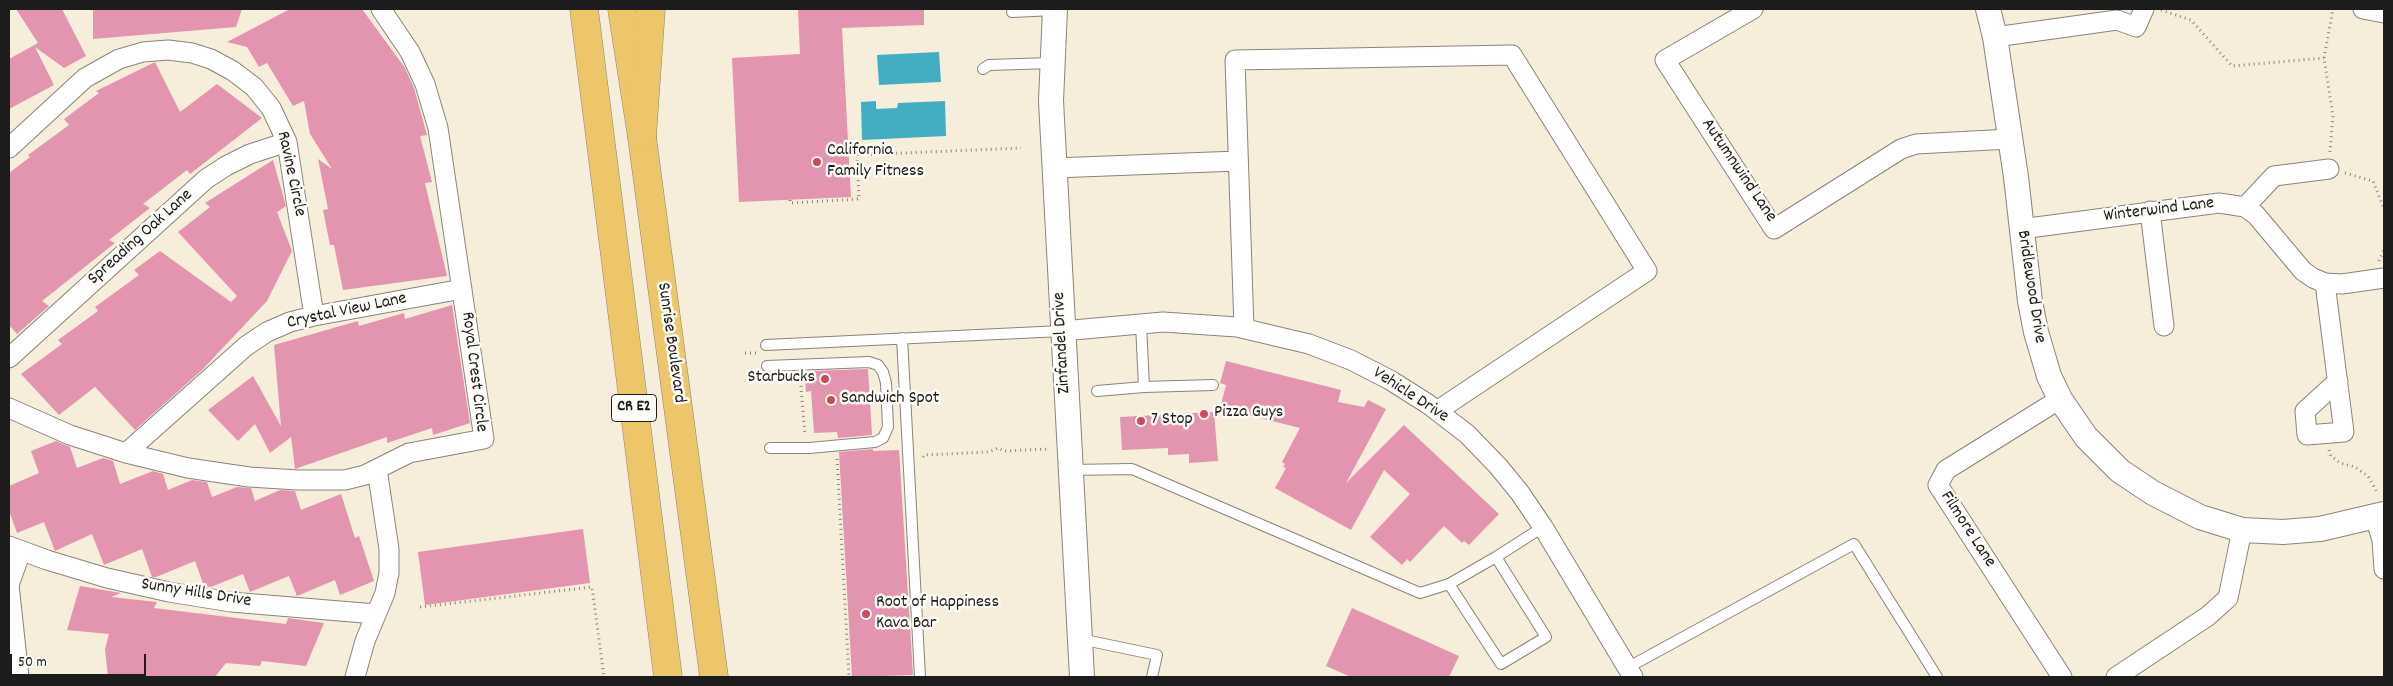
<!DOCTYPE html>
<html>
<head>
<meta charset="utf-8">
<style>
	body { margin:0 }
	#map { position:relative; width:2393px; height:686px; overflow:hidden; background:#f6edda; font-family:Dekko,sans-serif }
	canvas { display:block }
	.frame { position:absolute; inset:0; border:10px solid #1c1c1c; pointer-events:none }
	.scale { position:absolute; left:10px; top:654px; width:136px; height:22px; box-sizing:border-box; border:2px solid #1c1c1c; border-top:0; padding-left:6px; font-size:15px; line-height:18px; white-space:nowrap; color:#1c1c1c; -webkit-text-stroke:4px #fdfcf7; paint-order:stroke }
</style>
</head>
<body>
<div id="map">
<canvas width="2393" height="686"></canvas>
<div class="frame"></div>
<div class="scale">50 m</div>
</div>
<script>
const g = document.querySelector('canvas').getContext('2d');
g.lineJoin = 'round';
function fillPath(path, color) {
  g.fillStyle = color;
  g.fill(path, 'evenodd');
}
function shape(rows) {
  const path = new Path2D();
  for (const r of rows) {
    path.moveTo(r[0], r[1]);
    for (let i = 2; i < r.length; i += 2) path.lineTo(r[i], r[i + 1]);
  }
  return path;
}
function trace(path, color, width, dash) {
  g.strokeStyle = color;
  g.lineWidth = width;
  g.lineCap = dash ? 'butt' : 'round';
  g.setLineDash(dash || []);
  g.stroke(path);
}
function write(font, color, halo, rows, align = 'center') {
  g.font = font + ' Dekko,sans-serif';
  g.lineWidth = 5;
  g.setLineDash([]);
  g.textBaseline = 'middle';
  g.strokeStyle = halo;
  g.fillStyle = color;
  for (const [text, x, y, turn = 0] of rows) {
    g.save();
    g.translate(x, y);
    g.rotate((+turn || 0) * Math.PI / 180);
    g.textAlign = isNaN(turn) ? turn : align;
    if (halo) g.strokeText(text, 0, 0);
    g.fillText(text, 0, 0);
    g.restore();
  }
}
fillPath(shape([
	[939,52,941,82,879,85,877,55],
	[876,101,876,109,897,108,898,103,945,101,946,136,862,140,861,102]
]), '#43aec2');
fillPath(shape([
	[16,9,62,9,86,56,64,68,35,47,54,85,9,109,9,59,38,43],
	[93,9,242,9,236,27,93,39],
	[290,9,362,9,405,68,414,88,427,135,420,136,432,182,425,183,447,276,343,290,334,245,330,245,323,210,328,209,318,159,332,169,310,134,304,101,293,106,267,63,259,67,247,47,227,42],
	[798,9,924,9,924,25,842,28,851,197,739,202,732,58,800,54],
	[155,62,180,112,217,84,262,118,190,174,187,170,143,204,150,208,109,240,115,243,42,301,49,306,17,334,9,325,9,173,30,157,28,155,69,125,64,119,99,93,96,91],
	[273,160,286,206,277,212,292,251,267,301,202,370,135,430,95,387,59,415,21,374,62,344,58,340,98,311,95,307,139,275,134,270,160,251,231,302,237,296,178,232,210,207,205,203],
	[452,305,470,423,433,435,432,428,387,443,387,437,295,469,291,437,270,453,255,424,238,441,208,410,253,376,281,426,274,345,358,321,359,326,404,313,405,319],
	[1226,361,1341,390,1338,402,1364,407,1368,400,1386,409,1346,483,1404,425,1499,514,1469,545,1464,541,1462,543,1444,526,1410,562,1407,559,1402,565,1370,537,1410,494,1384,470,1351,530,1275,488,1286,468,1283,467,1285,464,1282,462,1300,428,1220,408,1226,385,1220,383],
	[868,369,872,435,838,438,837,432,814,433,811,391,806,392,805,378,811,378,811,371],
	[1214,412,1218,461,1189,463,1189,454,1168,455,1168,448,1122,450,1120,417],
	[56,441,70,447,77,468,103,458,113,461,120,484,153,471,163,474,168,490,192,480,207,482,212,497,237,487,251,488,255,501,280,490,295,491,301,510,341,494,355,538,359,536,374,581,340,595,335,580,297,596,289,576,250,592,243,574,211,587,204,586,195,561,156,577,152,577,142,549,104,565,92,534,55,551,44,522,17,533,9,511,9,486,39,473,31,451],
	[873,449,873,451,899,450,913,675,852,677,839,452],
	[583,529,590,583,425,605,418,552],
	[80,586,121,593,111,597,157,602,154,608,286,624,288,618,324,623,306,666,262,661,260,666,226,663,215,677,108,677,105,649,109,634,67,630],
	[1352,608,1459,656,1449,677,1351,677,1326,666]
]), '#e394af');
const service = shape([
	[1012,12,1055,10],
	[983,69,989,65,1051,63],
	[902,338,920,677],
	[766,345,1062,331],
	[767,366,869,362,878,365,883,372,886,383,888,427,883,438,875,442,809,448,770,448],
	[1144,387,1213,385],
	[1097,391,1144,387,1141,324],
	[1070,470,1132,469,1420,593,1449,584],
	[1496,557,1449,584,1501,664,1546,637,1496,557,1543,527],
	[1080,639,1157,655,1152,677],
	[1627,668,1854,544,1937,677]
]);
const minor = shape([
	[1753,9,1665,60,1774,229,1901,149,1916,144,2010,139],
	[2363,9,2384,13],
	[1995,37,2117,20,2136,27,2144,9],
	[9,148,85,78,119,59,143,52,168,50,192,53,211,59,233,71,254,87,271,108,287,142,314,316],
	[1054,168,1238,161],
	[2245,207,2274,176,2329,169],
	[2150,211,2164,326],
	[2021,229,2219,203,2245,207,2256,215,2303,271,2313,278,2325,283,2342,284,2384,278],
	[2325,283,2340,401,2344,432,2307,435,2305,411,2338,381],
	[1244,328,1235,60,1512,55,1647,271,1437,411],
	[1062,331,1163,322,1237,327,1309,344,1351,360,1390,380,1428,404,1467,434,1498,466,1520,493,1543,527,1633,677],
	[9,358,206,179,226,166,250,154,287,142],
	[2060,399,1946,470,1938,485,2062,677],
	[9,408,70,435,126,453,188,468,249,477,298,480,345,480,365,475,409,453,484,439,438,128,425,84,410,52,381,9],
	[126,453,246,346,267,332,290,322,314,316,462,289],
	[2375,517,2382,540,2384,569],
	[9,546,47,560,107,578,169,592,231,602,376,614],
	[19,677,9,585,21,551],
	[355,677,365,641,385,593,389,573,389,549,377,469],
	[2116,677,2208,616,2228,598,2242,530]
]);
const tertiary = shape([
	[1055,9,1051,101,1082,677],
	[1988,9,1995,37,2016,177,2030,301,2036,332,2049,376,2060,399,2086,437,2120,471,2153,493,2200,517,2242,530,2283,532,2320,529,2384,514]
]);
const primary = shape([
	[584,9,668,677],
	[622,9,642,137,714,677]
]);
const motorway = shape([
	[642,137,651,9]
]);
trace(service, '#89847b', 12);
trace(minor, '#89847b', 21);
trace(tertiary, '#89847b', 26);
trace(primary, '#89847b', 29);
trace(motorway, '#89847b', 29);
trace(shape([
	[2161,10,2191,20,2232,66,2324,58],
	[2330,152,2333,116,2324,58,2333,9],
	[2345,173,2373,181,2384,209],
	[790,200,790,203,859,199,857,155,1021,148],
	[2379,261,2384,250],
	[745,353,757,353],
	[800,376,805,435],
	[2329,450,2331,456,2340,463,2355,467,2368,476,2378,494],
	[923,457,924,455,989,452,998,448,1004,451,1049,449],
	[837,459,849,677],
	[420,607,592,587,604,677]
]), '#89847b', 3, [1, 4]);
trace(service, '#fff', 10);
trace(minor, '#fff', 19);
trace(tertiary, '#fff', 24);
trace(primary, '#ecc669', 28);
trace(motorway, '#ecc669', 28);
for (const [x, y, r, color] of [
	[817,162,5,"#d1495b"],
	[825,379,5,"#d1495b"],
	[831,400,5,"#d1495b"],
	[1204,414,5,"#d1495b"],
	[1141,421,5,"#d1495b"],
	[866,614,5,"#d1495b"]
]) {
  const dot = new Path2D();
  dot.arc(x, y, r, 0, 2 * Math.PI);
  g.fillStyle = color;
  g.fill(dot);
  trace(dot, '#fdfcf7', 2);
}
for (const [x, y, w] of [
	[634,408,45]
]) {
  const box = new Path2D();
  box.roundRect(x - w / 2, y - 13.5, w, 27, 4);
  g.fillStyle = '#fdfcf7';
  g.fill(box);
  trace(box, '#1c1c1c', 1);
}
write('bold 16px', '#1c1c1c', null, [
	["CR E2",634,408]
]);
write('18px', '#1c1c1c', '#fdfcf7', [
	["California",827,152],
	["Family Fitness",827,173],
	["Starbucks",815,379,"right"],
	["Sandwich Spot",841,400],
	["Pizza Guys",1214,414],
	["7 Stop",1151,421],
	["Root of Happiness",876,604],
	["Kava Bar",876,625]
], 'left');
write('18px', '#1c1c1c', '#fdfcf7', [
	["Autumnwind Lane",1738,171,56],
	["Ravine Circle",290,174,78],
	["Winterwind Lane",2159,211,-7],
	["Spreading Oak Lane",141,238,-42],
	["Bridlewood Drive",2030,287,81],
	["Crystal View Lane",347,312,-12],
	["Sunrise Boulevard",670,343,82],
	["Zinfandel Drive",1063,343,-93],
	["Royal Crest Circle",473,372,83],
	["Vehicle Drive",1410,396,33],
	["Filmore Lane",1967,530,57],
	["Sunny Hills Drive",196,594,9]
]);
</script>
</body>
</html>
